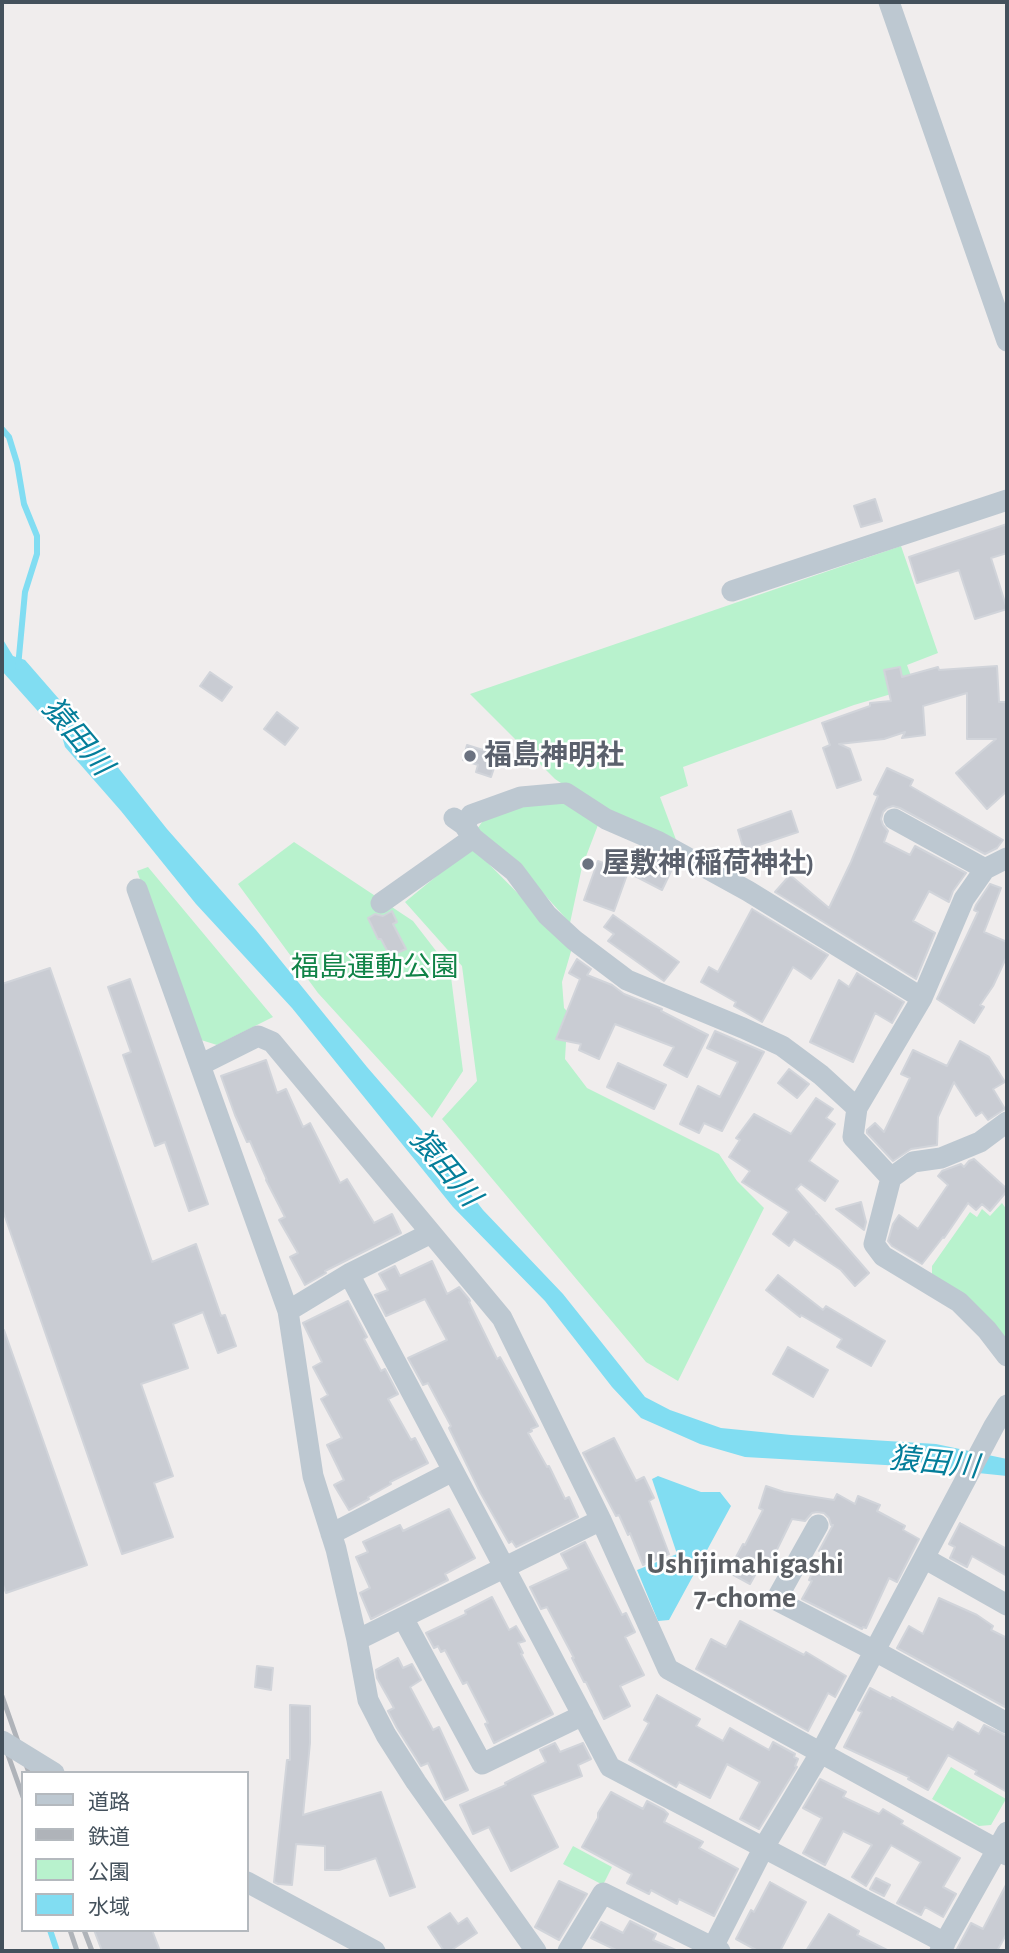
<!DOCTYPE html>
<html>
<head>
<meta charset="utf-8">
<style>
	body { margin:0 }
	#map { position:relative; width:1009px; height:1953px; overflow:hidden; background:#f0eded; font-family:"Alegreya Sans","Noto Sans JP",sans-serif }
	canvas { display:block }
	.frame { position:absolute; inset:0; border:4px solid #44515c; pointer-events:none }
	.legend { position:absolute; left:21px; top:1771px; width:228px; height:161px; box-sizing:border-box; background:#fff; border:2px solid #b4b9be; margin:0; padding:9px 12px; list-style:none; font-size:21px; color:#44515c }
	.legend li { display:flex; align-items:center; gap:14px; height:35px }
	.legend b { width:35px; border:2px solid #b4b9be }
</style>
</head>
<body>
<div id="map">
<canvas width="1009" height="1953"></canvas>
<div class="frame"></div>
<ul class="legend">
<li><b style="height:9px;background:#bdc8d1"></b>道路</li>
<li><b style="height:9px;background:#afb3b9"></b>鉄道</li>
<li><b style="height:19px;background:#b8f2cd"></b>公園</li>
<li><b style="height:19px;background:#81ddf2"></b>水域</li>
</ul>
</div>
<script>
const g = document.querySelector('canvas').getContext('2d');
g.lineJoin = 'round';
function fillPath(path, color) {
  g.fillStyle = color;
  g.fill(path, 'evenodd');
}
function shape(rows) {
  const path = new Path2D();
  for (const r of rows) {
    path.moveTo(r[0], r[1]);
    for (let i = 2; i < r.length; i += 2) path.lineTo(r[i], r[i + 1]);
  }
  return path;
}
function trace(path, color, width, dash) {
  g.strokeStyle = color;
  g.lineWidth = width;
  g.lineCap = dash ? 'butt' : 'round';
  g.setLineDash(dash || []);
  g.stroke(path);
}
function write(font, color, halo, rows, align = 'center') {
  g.font = font + ' "Alegreya Sans","Noto Sans JP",sans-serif';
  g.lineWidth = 5;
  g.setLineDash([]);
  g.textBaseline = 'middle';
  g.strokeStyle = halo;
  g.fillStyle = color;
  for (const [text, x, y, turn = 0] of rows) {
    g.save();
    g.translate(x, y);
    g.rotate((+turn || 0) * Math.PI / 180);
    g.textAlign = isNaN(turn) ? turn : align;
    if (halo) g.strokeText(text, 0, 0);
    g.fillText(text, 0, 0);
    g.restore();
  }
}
fillPath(shape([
	[901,546,938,653,907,665,915,687,854,705,683,767,688,786,660,797,678,845,610,816,555,779,470,694],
	[539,800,561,801,598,825,582,867,570,923,524,872,477,829,485,818],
	[294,842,413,921,450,969,463,1071,432,1118,318,993,238,884],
	[472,847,572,948,562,982,564,1008,575,1019,566,1042,565,1059,587,1088,719,1154,737,1181,764,1208,678,1381,646,1362,442,1119,477,1081,462,966,405,902],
	[148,867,273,1017,217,1045,198,1039,137,871],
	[1002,1203,1007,1210,1007,1347,932,1276,932,1266,970,1212,977,1217,982,1209,990,1216],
	[951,1767,1006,1799,991,1825,979,1826,932,1799],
	[573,1846,612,1867,603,1885,563,1864]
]), '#b8f2cd');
fillPath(shape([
	[2,638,13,656,25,660,112,760,167,829,256,930,367,1067,419,1127,483,1210,563,1294,645,1397,670,1410,721,1428,791,1435,936,1444,1007,1459,1007,1476,920,1467,745,1457,700,1444,641,1418,612,1387,545,1301,453,1207,292,1008,196,904,121,811,65,747,60,729,44,718,2,671],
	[658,1476,701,1492,720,1492,731,1506,669,1620,658,1621,637,1570,677,1554,652,1479]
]), '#81ddf2');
trace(shape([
	[2,429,9,437,17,463,24,504,37,536,37,554,25,592,18,667],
	[50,1930,57,1951]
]), '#81ddf2', 6);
const building = shape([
	[875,499,882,521,861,527,854,506,875,499],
	[1007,524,1007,553,991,558,1007,609,975,619,959,570,917,583,909,557,1007,524],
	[997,666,999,702,1007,702,1007,791,987,809,956,773,996,739,967,739,967,693,923,706,925,735,902,738,905,732,884,739,839,744,850,749,861,780,837,788,823,748,830,745,822,723,870,706,870,703,891,701,884,670,900,667,902,677,938,667,939,670,997,666],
	[210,672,232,687,222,701,200,686,210,672],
	[277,712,298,728,285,745,264,729,277,712],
	[467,745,483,750,485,745,500,750,491,777,476,772,478,765,463,760,467,745],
	[887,768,913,780,910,786,1003,840,997,848,985,854,900,808,893,806,887,808,883,812,881,819,883,825,888,831,884,842,910,855,915,846,966,873,953,891,949,902,929,891,913,921,935,933,916,979,775,892,790,875,829,908,851,862,878,796,874,794,887,768],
	[791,811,798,832,744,850,738,830,791,811],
	[645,850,674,865,662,890,633,875,645,850],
	[598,861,628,872,614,911,584,900,598,861],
	[990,884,1001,888,984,932,1007,942,1007,956,993,986,980,1005,984,1007,974,1023,937,999,978,912,974,910,976,905,990,884],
	[752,909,828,955,811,979,793,967,762,1022,734,1006,736,1002,701,982,709,967,718,972,752,909],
	[392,911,397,922,393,924,406,949,390,956,381,939,378,939,368,918,375,914,383,916,392,911],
	[613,915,679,962,664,981,608,941,614,934,604,927,613,915],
	[577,959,591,969,587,975,612,985,624,994,662,1009,661,1011,708,1035,687,1077,664,1065,674,1047,615,1024,599,1059,579,1050,581,1044,556,1039,580,979,569,973,577,959],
	[50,968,152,1262,196,1244,221,1316,225,1315,236,1346,218,1353,203,1312,173,1324,188,1368,141,1384,173,1476,154,1483,173,1537,122,1554,2,1208,2,984,50,968],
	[857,973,904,1002,892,1023,875,1013,853,1062,810,1042,839,980,849,987,857,973],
	[130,979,208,1204,189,1211,165,1142,155,1146,123,1055,131,1052,108,987,130,979],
	[715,1031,764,1052,722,1131,704,1123,699,1133,680,1124,698,1086,720,1097,738,1062,707,1048,715,1031],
	[960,1041,989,1057,1005,1082,993,1089,1005,1109,988,1120,982,1112,976,1116,954,1082,938,1117,937,1145,911,1149,893,1161,867,1133,867,1130,875,1123,884,1132,910,1078,901,1074,913,1050,947,1066,960,1041],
	[266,1060,277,1093,286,1089,303,1127,310,1123,340,1183,347,1179,374,1223,392,1214,401,1233,325,1271,326,1273,305,1285,290,1257,298,1253,279,1220,285,1217,266,1180,267,1180,250,1141,247,1142,235,1115,221,1076,266,1060],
	[618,1063,666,1085,654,1109,607,1087,618,1063],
	[789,1069,809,1084,797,1098,778,1083,789,1069],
	[816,1098,833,1109,826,1118,835,1124,809,1161,838,1181,825,1201,801,1184,796,1189,817,1213,816,1214,818,1214,869,1273,855,1286,841,1270,794,1239,789,1246,773,1234,789,1212,742,1182,750,1171,729,1157,740,1140,736,1138,754,1114,791,1134,816,1098],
	[974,1159,1007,1189,1007,1191,990,1211,982,1204,976,1210,968,1203,944,1238,943,1237,922,1264,892,1246,888,1241,893,1224,899,1215,918,1229,948,1185,938,1176,942,1171,961,1164,964,1167,969,1161,974,1159],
	[861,1202,866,1222,864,1230,836,1209,861,1202],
	[432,1261,447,1294,459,1287,469,1299,470,1301,469,1302,497,1359,500,1357,538,1426,531,1429,532,1431,528,1433,547,1467,549,1466,565,1499,569,1497,578,1517,516,1547,512,1541,509,1543,480,1492,449,1428,451,1426,428,1383,423,1385,408,1358,447,1340,425,1299,386,1316,375,1295,388,1290,379,1274,395,1266,400,1276,432,1261],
	[778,1275,823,1310,826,1306,885,1341,871,1366,837,1347,842,1339,801,1315,800,1317,766,1290,778,1275],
	[348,1301,367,1337,364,1339,381,1371,385,1369,398,1394,388,1399,411,1440,415,1438,428,1463,390,1482,391,1484,368,1497,369,1499,349,1510,334,1485,344,1480,327,1445,342,1438,321,1399,328,1395,313,1367,322,1362,303,1323,348,1301],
	[2,1330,4,1330,87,1565,6,1593,2,1582,2,1330],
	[788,1347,828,1370,813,1397,773,1374,788,1347],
	[614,1438,636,1481,644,1477,654,1498,649,1501,669,1554,643,1565,630,1533,628,1535,619,1515,616,1516,583,1453,614,1438],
	[766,1486,784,1492,834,1500,837,1494,855,1504,858,1496,880,1505,877,1511,905,1526,903,1530,919,1539,897,1582,889,1578,866,1628,863,1627,862,1629,802,1599,812,1581,809,1580,822,1552,819,1551,833,1525,831,1525,829,1518,824,1513,817,1512,812,1513,805,1521,792,1519,766,1572,759,1568,750,1584,728,1572,743,1544,745,1545,763,1510,759,1508,766,1486],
	[449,1509,475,1558,445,1574,448,1580,371,1619,360,1593,370,1588,356,1557,368,1552,363,1542,400,1525,403,1531,449,1509],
	[960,1523,1007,1549,1007,1576,972,1556,967,1567,950,1558,955,1547,949,1544,960,1523],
	[585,1542,622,1615,626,1613,635,1632,625,1637,644,1675,620,1686,630,1706,604,1719,586,1682,584,1682,572,1658,574,1658,547,1607,541,1609,530,1587,569,1569,561,1554,585,1542],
	[492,1597,509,1630,516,1626,525,1641,518,1643,523,1653,521,1654,553,1714,494,1743,485,1724,488,1723,467,1682,463,1684,445,1650,441,1652,438,1646,434,1648,426,1633,466,1614,465,1611,492,1597],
	[939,1598,977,1615,993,1626,991,1630,1007,1638,1007,1708,897,1648,909,1626,923,1634,939,1598],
	[740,1621,804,1655,806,1652,846,1676,835,1697,828,1693,808,1731,696,1669,711,1639,726,1647,740,1621],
	[398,1658,403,1668,412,1664,421,1680,410,1687,433,1730,439,1727,468,1790,445,1800,428,1763,421,1766,397,1728,388,1711,394,1708,377,1678,376,1670,398,1658],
	[257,1666,273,1668,271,1690,255,1687,257,1666],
	[870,1688,891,1699,892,1697,953,1730,958,1722,979,1734,984,1725,1007,1736,1007,1792,975,1774,977,1771,948,1755,928,1790,908,1779,909,1777,844,1747,862,1712,858,1710,870,1688],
	[657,1695,700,1719,696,1726,723,1741,730,1728,769,1750,773,1742,795,1754,794,1757,798,1759,795,1766,797,1767,759,1829,740,1819,760,1782,727,1764,710,1798,679,1782,676,1787,629,1760,649,1723,644,1720,657,1695],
	[290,1705,310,1706,310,1743,303,1815,381,1792,415,1887,390,1896,376,1858,339,1870,325,1870,325,1846,296,1844,292,1885,278,1884,274,1882,287,1760,290,1760,290,1705],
	[555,1743,560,1752,583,1743,591,1759,578,1765,582,1776,532,1795,558,1847,511,1871,489,1827,473,1834,460,1805,506,1785,505,1783,546,1762,540,1750,555,1743],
	[820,1779,846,1792,843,1797,879,1814,883,1809,903,1821,901,1824,960,1858,943,1887,956,1894,943,1917,925,1907,921,1915,897,1903,921,1862,891,1845,866,1886,852,1877,872,1845,843,1831,825,1865,803,1853,822,1818,803,1808,820,1779],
	[611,1792,643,1809,647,1801,664,1810,668,1814,664,1822,703,1842,699,1848,738,1869,714,1916,679,1899,677,1904,651,1890,649,1894,627,1883,632,1874,582,1847,598,1818,598,1813,611,1792],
	[876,1878,890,1885,884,1896,870,1889,876,1878],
	[559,1881,587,1894,559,1940,535,1927,559,1881],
	[770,1882,806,1902,780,1951,758,1951,736,1939,751,1910,754,1912,770,1882],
	[1007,1883,1007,1933,997,1951,956,1951,971,1923,983,1929,1007,1883],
	[450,1913,458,1924,467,1918,477,1933,450,1951,444,1951,428,1927,450,1913],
	[829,1914,859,1931,857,1935,889,1951,806,1951,829,1914],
	[630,1921,656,1934,653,1940,678,1951,618,1951,591,1938,601,1922,623,1933,630,1921],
	[94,1930,152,1930,160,1951,102,1951,94,1930]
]);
fillPath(building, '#c9ccd3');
trace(building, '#d1d4da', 2);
trace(shape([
	[889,2,1007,341],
	[732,591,1007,500],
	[454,818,464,825,473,838,514,871,547,915,574,940,627,980,743,1028,782,1046,821,1075,857,1108],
	[894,819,985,869],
	[464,825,471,815,521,797,566,793,606,819,659,842,748,891,922,998],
	[1007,858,985,869,964,899,922,998,857,1108,853,1137,891,1178,874,1244,883,1256,959,1302,987,1330,1007,1356],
	[137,889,288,1311,313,1476,336,1549,357,1640,368,1700,386,1735,416,1782,536,1951],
	[381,903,473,838],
	[200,1065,258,1036,272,1042,502,1318,601,1520,668,1669,1007,1855],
	[891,1178,913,1162,941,1158,980,1142,1007,1122],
	[349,1274,610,1767,945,1943],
	[288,1311,349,1274,431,1233],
	[818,1525,776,1600,875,1651,1007,1723],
	[331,1534,453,1471],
	[924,1558,1007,1605],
	[403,1618,482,1764,583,1715],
	[357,1640,601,1520],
	[247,1882,375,1951],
	[568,1951,603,1893,720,1951],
	[711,1951,764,1847,821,1752,994,1426,1007,1405],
	[940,1951,1007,1832]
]), '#bdc8d1', 21);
trace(shape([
	[2,1696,29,1773],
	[2,1738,23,1797],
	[70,1930,77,1951],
	[84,1930,92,1951]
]), '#afb3b9', 5);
trace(shape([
	[2,1741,54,1773]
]), '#bdc8d1', 21);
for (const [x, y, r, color] of [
	[470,756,7,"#6b7280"],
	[588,864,7,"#6b7280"]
]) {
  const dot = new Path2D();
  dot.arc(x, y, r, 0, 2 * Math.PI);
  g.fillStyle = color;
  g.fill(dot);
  trace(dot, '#fff', 2.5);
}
write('bold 28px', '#5b616d', '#fff', [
	["福島神明社",484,756],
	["屋敷神(稲荷神社)",602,864]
], 'left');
write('28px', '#108347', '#fff', [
	["福島運動公園",375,968]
]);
write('italic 30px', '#047e9a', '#fff', [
	["猿田川",77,737,50],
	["猿田川",445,1168,50],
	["猿田川",934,1463,6]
]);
write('bold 30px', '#5a5e63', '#fff', [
	["Ushijimahigashi",745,1564],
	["7-chome",745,1598]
]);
</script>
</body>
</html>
